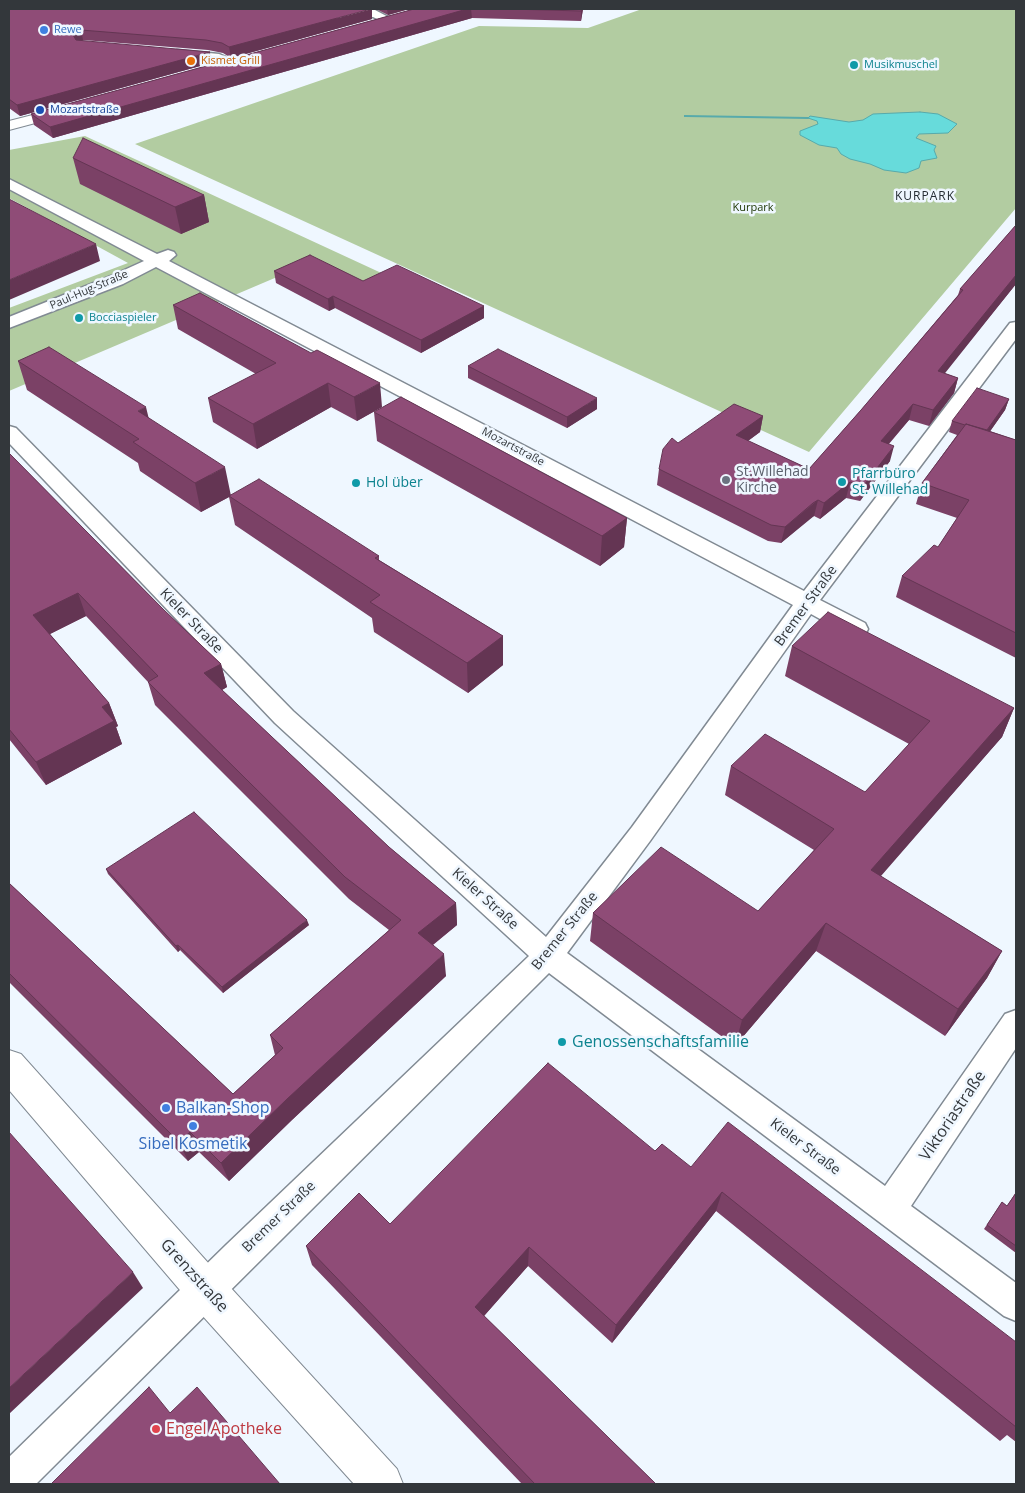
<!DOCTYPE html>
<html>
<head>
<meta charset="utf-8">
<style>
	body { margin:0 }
	#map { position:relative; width:1025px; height:1493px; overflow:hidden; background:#eff7ff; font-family:"Open Sans",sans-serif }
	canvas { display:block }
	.frame { position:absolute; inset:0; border:10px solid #33373b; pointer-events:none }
</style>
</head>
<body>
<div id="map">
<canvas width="1025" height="1493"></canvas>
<div class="frame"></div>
</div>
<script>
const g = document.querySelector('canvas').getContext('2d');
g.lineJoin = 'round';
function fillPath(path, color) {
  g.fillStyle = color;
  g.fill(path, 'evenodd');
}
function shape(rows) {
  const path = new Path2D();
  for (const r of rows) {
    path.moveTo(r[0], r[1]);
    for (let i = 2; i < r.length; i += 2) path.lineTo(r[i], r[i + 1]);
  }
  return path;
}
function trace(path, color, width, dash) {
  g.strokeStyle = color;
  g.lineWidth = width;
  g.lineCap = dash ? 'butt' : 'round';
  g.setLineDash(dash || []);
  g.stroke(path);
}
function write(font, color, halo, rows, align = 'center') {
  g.font = font + ' "Open Sans",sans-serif';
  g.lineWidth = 5;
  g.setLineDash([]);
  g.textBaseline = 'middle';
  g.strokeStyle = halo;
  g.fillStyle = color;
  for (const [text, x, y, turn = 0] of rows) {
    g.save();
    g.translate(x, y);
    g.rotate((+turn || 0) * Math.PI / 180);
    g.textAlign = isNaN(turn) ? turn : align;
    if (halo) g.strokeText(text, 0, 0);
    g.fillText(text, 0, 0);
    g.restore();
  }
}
fillPath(shape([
	[642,9,1016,9,1016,208,809,452,135,144,479,26,588,28],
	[85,136,390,277,364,289,310,263,9,391,9,308,128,263,9,198,9,150]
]), '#b2cca1');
const water = shape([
	[920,112,938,114,957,124,948,133,919,134,916,138,936,146,934,150,937,158,921,161,919,168,906,173,884,170,870,164,850,159,841,154,837,148,819,145,800,135,800,131,818,124,817,121,808,118,810,116,849,122,863,120,873,114,920,112]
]);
fillPath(water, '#67dbdb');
trace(water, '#57aaab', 1);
fillPath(shape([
	[684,115,808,117,810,118,808,119,686,117,684,117,684,115]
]), '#57aaab');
const street = shape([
	[277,9,375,10,394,20,388,24,373,17,283,13,277,9],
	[177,50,219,54,235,61,237,64,231,68,216,62,173,57,171,54,177,50],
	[9,179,157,254,168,250,174,252,176,255,169,261,804,591,1010,323,1016,322,1016,339,820,600,865,623,868,629,865,635,857,637,849,635,811,614,650,841,567,953,885,1186,1005,1014,1016,1010,1016,1048,911,1206,1016,1283,1016,1321,1004,1316,549,973,36,1484,9,1484,9,1457,226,1245,529,956,275,723,9,443,9,426,16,428,293,711,546,937,632,827,793,605,156,267,123,284,9,328,9,317,111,276,144,261,9,189,9,179]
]);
const secondary = shape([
	[9,1050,21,1054,219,1275,397,1469,403,1484,354,1484,191,1303,9,1090,9,1050]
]);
const primary = shape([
	[68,106,73,107,75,110,73,113,9,130,9,121,68,106]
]);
trace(street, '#818a93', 3);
trace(secondary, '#818a93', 2);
trace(primary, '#818a93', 2);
fillPath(street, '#fff');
fillPath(secondary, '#fff');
fillPath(primary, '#fff');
fillPath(shape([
	[9,9,372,19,231,58,223,53,208,50,83,40,82,41,211,63,20,116,9,108],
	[376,9,409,9,388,15],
	[414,9,583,9,581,21,472,18,53,138,34,125,31,114],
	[73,158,204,195,209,222,181,234,80,184],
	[1016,225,1016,284,944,373,958,378,954,393,929,426,909,420,889,444,890,461,860,501,846,498,820,519,814,516,809,519,781,543,768,541,657,485,659,469,678,443,763,416,760,432,748,441,809,469,861,410,958,295,960,289],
	[274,271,363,281,484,306,484,318,421,353,335,308,329,311,276,283],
	[173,305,382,407,357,421,331,407,257,449,213,422,208,398,256,374,178,329],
	[18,361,149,418,231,495,379,556,379,560,503,636,503,665,468,693,374,632,372,618,235,525,229,497,201,512,140,471,138,463,27,390],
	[468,366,597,409,567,428,468,378],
	[1009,399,1005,410,990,431,1016,440,1016,658,896,597,902,576,938,547,957,518,916,504,922,483,957,435,949,432,952,421],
	[374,412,627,518,624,547,600,566,377,441],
	[9,453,164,610,221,664,227,687,222,690,389,847,456,903,457,925,433,945,446,976,293,1119,229,1181,199,1152,188,1161,9,982,9,883,233,1094,275,1055,270,1035,389,930,349,899,155,705,148,682,86,616,50,634,109,703,118,726,116,727,122,744,46,785,9,739],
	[792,646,1014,708,1002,737,880,876,1002,951,987,978,945,1036,816,951,735,1046,590,941,593,913,758,911,814,850,725,795,731,766,865,792,909,744,785,676],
	[106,869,309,925,223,993,180,950,178,952,108,874],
	[655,1151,691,1167,1016,1342,1016,1442,1007,1435,1000,1441,716,1211,612,1343,528,1266,484,1316,656,1484,522,1484,312,1265,306,1246,390,1224],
	[1016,1192,1016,1253,984,1229,1002,1202,1007,1206]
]), '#7b4166');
fillPath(shape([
	[372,9,372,19,231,58,229,47],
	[387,9,409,9,388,15],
	[467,9,471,9,472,18,53,138,50,127],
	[582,9,583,9,581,21,581,11],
	[81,30,83,40,75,46,73,35],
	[210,52,211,63,20,116,17,105],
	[204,195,209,222,181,234,175,207],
	[96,244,100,261,9,300,9,280],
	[1016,275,1016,284,934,387,938,371],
	[333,296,335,308,329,311,328,299],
	[484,306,484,318,421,353,421,340],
	[958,378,954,393,929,426,933,410],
	[328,383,331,407,257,449,253,424],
	[380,383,382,407,357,421,354,397],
	[597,398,597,409,567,428,567,417],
	[1009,399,1005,410,982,443,986,432],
	[913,404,909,420,877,457,881,441],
	[146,407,153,436,138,411],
	[763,416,760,432,734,451,736,435],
	[894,446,890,461,860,501,864,485],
	[225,467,231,496,229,496,229,497,201,512,195,483],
	[850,482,846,498,820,519,824,503],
	[818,500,814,516,781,543,785,527],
	[627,518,624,547,600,566,602,536],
	[78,593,86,616,42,638,33,615],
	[503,636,503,665,468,693,467,663],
	[221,664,227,687,210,697,204,673],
	[109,703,118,726,116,727,122,744,46,785,36,762,102,707],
	[1014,708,1002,737,861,899,871,870],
	[456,903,457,925,420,955,418,933],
	[307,920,309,925,223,993,222,987],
	[826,923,816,951,735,1046,742,1020],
	[178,945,180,950,178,952,176,946],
	[1002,951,987,978,945,1036,958,1009],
	[444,954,446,976,293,1119,229,1181,221,1163,287,1099],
	[190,1132,199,1152,188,1161,179,1142],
	[722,1192,716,1211,612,1343,616,1325],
	[529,1247,528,1266,476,1325,475,1307],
	[133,1272,143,1288,9,1414,9,1388]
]), '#643553');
const building = shape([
	[9,9,371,9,229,47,222,43,206,40,81,30,73,35,76,40,210,52,17,105,9,99,9,9],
	[414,9,467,9,50,127,31,114,414,9],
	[509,9,582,9,581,11,509,9],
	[83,138,204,195,175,207,73,158,83,138],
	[9,199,96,244,9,280,9,199],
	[1016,225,1016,275,938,371,958,378,933,410,913,404,881,441,894,446,864,485,850,482,824,503,818,500,813,503,785,527,771,525,659,469,663,449,672,438,678,443,734,404,763,416,736,435,809,469,861,410,963,290,960,289,1016,225],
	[310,255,363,281,397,265,484,306,421,340,333,296,328,299,274,271,310,255],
	[200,293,311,353,317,350,380,383,354,397,328,383,253,424,208,398,276,363,173,305,200,293],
	[49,347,146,407,138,411,225,467,195,483,133,442,139,439,18,361,49,347],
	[498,349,597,398,567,417,468,366,498,349],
	[977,388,1009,399,987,430,966,424,965,425,952,421,977,388],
	[401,397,627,518,602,536,374,412,401,397],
	[966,424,1016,440,1016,633,902,576,934,545,938,547,969,500,922,483,966,424],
	[9,453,164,610,221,664,204,673,389,847,456,903,418,933,444,954,287,1099,221,1163,190,1132,179,1142,9,973,9,883,233,1094,283,1048,270,1035,401,920,345,877,148,682,158,676,78,593,33,615,109,703,102,707,114,721,36,762,9,729,9,453],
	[259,479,379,556,375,558,503,636,467,663,370,602,380,595,229,496,259,479],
	[828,612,1014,708,871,870,1002,951,958,1009,826,923,742,1020,593,913,661,847,758,911,834,829,731,766,765,734,865,792,930,721,792,646,828,612],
	[194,812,307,920,222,987,178,945,176,946,106,869,194,812],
	[548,1063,655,1151,662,1144,691,1167,728,1122,1016,1342,1016,1427,722,1192,616,1325,529,1247,475,1307,656,1484,535,1484,306,1246,359,1193,390,1224,548,1063],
	[9,1132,133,1272,9,1388,9,1132],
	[1016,1193,1016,1246,987,1225,1002,1202,1007,1206,1016,1193],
	[149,1387,170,1413,197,1387,280,1484,51,1484,149,1387]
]);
fillPath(building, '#8f4c77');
trace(building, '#643553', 1);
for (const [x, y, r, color] of [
	[44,30,5,"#3f7fe0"],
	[191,61,5,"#e8710a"],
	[854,65,5,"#0f9aa8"],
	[40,110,5,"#1a4fb4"],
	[79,318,5,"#0f9aa8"],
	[726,480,5,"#6b7280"],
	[842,482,5,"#0f9aa8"],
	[356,483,5,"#0f9aa8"],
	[562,1042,5,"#0f9aa8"],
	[166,1108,5,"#3f7fe0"],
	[193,1126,5,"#3f7fe0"],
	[156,1429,5,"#e0444e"]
]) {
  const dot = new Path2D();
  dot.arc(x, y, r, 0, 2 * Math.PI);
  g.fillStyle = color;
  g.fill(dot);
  trace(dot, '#eff7ff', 2);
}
write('11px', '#366cbe', '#eff7ff', [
	["Rewe",54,30]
], 'left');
write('11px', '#c56008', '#eff7ff', [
	["Kismet Grill",201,61]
], 'left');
write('11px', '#0d838f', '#eff7ff', [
	["Musikmuschel",864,65],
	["Bocciaspieler",89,318]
], 'left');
write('11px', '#164399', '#eff7ff', [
	["Mozartstraße",50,110]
], 'left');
write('11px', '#1b3401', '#eff7ff', [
	["Kurpark",753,208]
]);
write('11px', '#33373b', '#eff7ff', [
	["Paul-Hug-Straße",89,290,-23],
	["Mozartstraße",513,447,28]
]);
g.letterSpacing = '1px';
write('12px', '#242c33', '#eff7ff', [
	["KURPARK",925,197]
]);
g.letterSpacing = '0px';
write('14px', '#5b616d', '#eff7ff', [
	["St.Willehad",736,472],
	["Kirche",736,488]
], 'left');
write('14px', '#0d838f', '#eff7ff', [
	["Pfarrbüro",852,474],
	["St. Willehad",852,490],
	["Hol über",366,483]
], 'left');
write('14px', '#33373b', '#eff7ff', [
	["Bremer Straße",806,606,-54],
	["Kieler Straße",191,621,46],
	["Kieler Straße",485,899,42],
	["Bremer Straße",565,931,-51],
	["Kieler Straße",805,1147,37],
	["Bremer Straße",279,1217,-44]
]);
write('16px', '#0d838f', '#eff7ff', [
	["Genossenschaftsfamilie",572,1042]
], 'left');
write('16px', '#366cbe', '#eff7ff', [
	["Balkan-Shop",176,1108],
	["Sibel Kosmetik",193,1144,"center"]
], 'left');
write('16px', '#33373b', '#eff7ff', [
	["Viktoriastraße",953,1116,-56],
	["Grenzstraße",194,1276,48]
]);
write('16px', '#be3a42', '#eff7ff', [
	["Engel Apotheke",166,1429]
], 'left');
</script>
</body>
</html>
